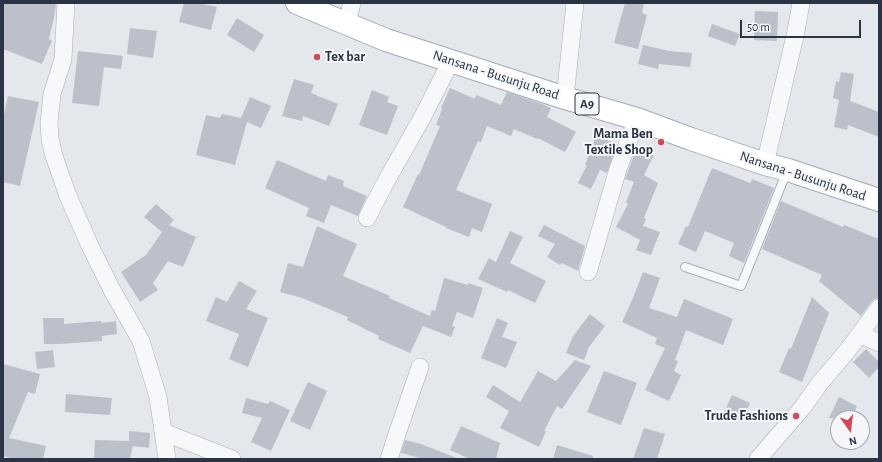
<!DOCTYPE html>
<html>
<head>
<meta charset="utf-8">
<style>
	body { margin:0 }
	#map { position:relative; width:882px; height:462px; overflow:hidden; background:#e4e7ec; font-family:"Alegreya Sans",sans-serif }
	canvas { display:block }
	.frame { position:absolute; inset:0; border:4px solid #2b3445; pointer-events:none }
	.north { position:absolute; left:830px; top:410px; width:40px; height:40px; box-sizing:border-box; background:#f4f6f9; border:1px solid #a4a8b1; border-radius:50%; rotate:166deg; font-size:11px; font-weight:700; line-height:16px; text-align:center; color:#2b3445 }
	.north::after { content:''; display:block; margin:auto; width:14px; height:18px; background:#d1495b; clip-path:polygon(50% 0,100% 100%,50% 72%,0 100%) }
	.scale { position:absolute; left:740px; top:20px; width:121px; height:18px; box-sizing:border-box; border:2px solid #2b3445; border-top:0; padding-left:5px; font-size:12px; line-height:14px; white-space:nowrap; color:#2b3445; -webkit-text-stroke:3px #f4f6f9; paint-order:stroke }
</style>
</head>
<body>
<div id="map">
<canvas width="882" height="462"></canvas>
<div class="frame"></div>
<div class="north">N</div>
<div class="scale">50 m</div>
</div>
<script>
const g = document.querySelector('canvas').getContext('2d');
g.lineJoin = 'round';
function fillPath(path, color) {
  g.fillStyle = color;
  g.fill(path, 'evenodd');
}
function shape(rows) {
  const path = new Path2D();
  for (const r of rows) {
    path.moveTo(r[0], r[1]);
    for (let i = 2; i < r.length; i += 2) path.lineTo(r[i], r[i + 1]);
  }
  return path;
}
function trace(path, color, width, dash) {
  g.strokeStyle = color;
  g.lineWidth = width;
  g.lineCap = dash ? 'butt' : 'round';
  g.setLineDash(dash || []);
  g.stroke(path);
}
function write(font, color, halo, rows, align = 'center') {
  g.font = font + ' "Alegreya Sans",sans-serif';
  g.lineWidth = 4;
  g.setLineDash([]);
  g.textBaseline = 'middle';
  g.strokeStyle = halo;
  g.fillStyle = color;
  for (const [text, x, y, turn = 0] of rows) {
    g.save();
    g.translate(x, y);
    g.rotate((+turn || 0) * Math.PI / 180);
    g.textAlign = isNaN(turn) ? turn : align;
    if (halo) g.strokeText(text, 0, 0);
    g.fillText(text, 0, 0);
    g.restore();
  }
}
fillPath(shape([
	[3,3,56,3,55,13,49,39,52,41,42,64,3,49],
	[184,3,198,3,217,7,211,30,179,22],
	[625,3,644,3,642,13,647,15,638,49,614,43],
	[755,11,778,12,777,41,754,40],
	[237,18,264,35,254,52,227,35],
	[712,24,740,34,735,46,708,36],
	[130,28,157,31,153,58,127,54],
	[643,45,669,51,692,53,690,67,659,64,658,69,638,64],
	[78,51,123,56,121,69,104,67,99,106,72,103],
	[841,72,854,74,850,101,879,112,879,137,848,125,847,130,834,127,839,100,833,98,836,81,839,82],
	[294,79,314,85,311,93,338,104,329,126,303,116,302,121,282,116],
	[450,88,475,99,476,95,501,105,507,92,542,104,551,108,547,117,576,132,565,152,538,138,537,139,514,129,511,136,487,126,481,142,478,141,456,190,492,204,482,232,472,228,469,237,446,228,446,227,403,207,418,174,419,175,440,126,436,125,442,109,441,108],
	[372,90,389,97,387,102,398,106,387,135,359,125],
	[8,96,39,102,20,186,3,182,3,119],
	[250,97,271,106,261,128,247,122,235,165,196,155,206,115,220,118,222,114,241,118],
	[596,136,617,144,607,173,600,170,591,189,578,183,587,165,585,165],
	[637,147,654,155,644,175,658,183,644,218,646,219,643,226,660,232,651,255,636,250,640,240,616,227,628,204,626,202,634,182,625,179],
	[277,160,326,181,328,175,344,181,343,186,367,196,358,216,331,205,324,223,306,216,309,208,265,188],
	[712,168,750,183,752,179,774,188,744,263,729,256,734,243,705,231,696,252,678,244,686,226,688,227],
	[781,201,843,227,844,225,879,239,879,298,875,299,871,302,861,316,819,281,822,275,762,249],
	[156,204,174,220,169,225,196,237,183,267,168,261,153,283,158,290,140,302,121,272,146,255,162,232,144,217],
	[544,225,585,246,578,271,562,263,560,265,547,257,555,244,538,236],
	[317,226,357,244,343,276,390,296,389,298,430,316,432,310,435,311,444,278,468,285,468,283,483,288,473,318,457,312,452,326,455,327,451,337,423,326,410,353,378,339,379,336,347,320,348,317,302,298,280,292,288,263,303,267],
	[510,231,523,237,510,263,546,281,535,303,508,290,507,292,478,279,489,258,496,262],
	[643,272,660,278,649,308,677,317,684,299,733,319,723,345,686,330,675,360,678,361,674,371,681,375,669,401,645,390,665,348,655,344,657,338,622,322,633,298],
	[239,281,257,291,246,309,268,318,248,367,229,359,239,334,206,321,216,297,227,302],
	[812,297,829,313,802,382,779,372,789,348,791,349],
	[590,314,605,326,589,347,584,360,566,353,573,336],
	[43,318,64,318,64,324,101,321,101,323,116,321,117,334,102,336,102,341,60,344,44,344],
	[497,318,508,323,502,337,517,342,506,368,481,358],
	[866,349,879,362,879,367,869,378,853,362],
	[53,350,55,367,37,369,35,352],
	[575,360,591,366,562,409,557,406,544,431,546,431,539,447,500,428,509,411,486,397,493,385,520,402,538,371,556,381],
	[3,364,40,374,35,394,28,392,9,438,46,446,43,459,14,459,3,456],
	[604,371,637,383,621,425,587,412],
	[308,382,327,391,310,430,290,421],
	[66,394,112,398,110,415,65,412],
	[732,395,750,403,742,422,723,415],
	[839,397,857,406,852,418,829,418],
	[246,398,268,404,270,401,290,410,271,451,251,442,262,418,242,413],
	[461,426,500,443,496,459,470,459,450,450],
	[644,428,665,434,657,459,633,459],
	[129,431,150,433,149,448,133,446,130,459,94,459,95,440,129,441],
	[405,440,421,444,457,458,457,459,424,459,401,453],
	[557,445,593,456,593,459,553,459]
]), '#bbc0ca');
const service = shape([
	[685,267,741,286,787,171]
]);
const minor = shape([
	[66,3,63,59,52,94,49,122,50,139,54,156,68,196,90,246,112,290,141,341,158,397,167,459],
	[347,23,352,3],
	[565,98,575,3],
	[765,164,795,36,801,3],
	[367,218,384,185,423,116,451,61],
	[588,272,618,169,637,119],
	[860,334,879,343],
	[163,432,232,459],
	[389,459,397,434,420,367],
	[758,459,802,408,820,383,848,350,879,308]
]);
const primary = shape([
	[297,3,386,40,565,98,637,119,691,139,765,164,788,170,879,200]
]);
trace(service, '#a9aeb7', 10);
trace(minor, '#a9aeb7', 18);
trace(primary, '#a3abb8', 24);
trace(service, '#f7f8fa', 8);
trace(minor, '#f7f8fa', 17);
trace(primary, '#fff', 22);
for (const [x, y, r, color] of [
	[317,57,4,"#d1495b"],
	[661,142,4,"#d1495b"],
	[796,416,4,"#d1495b"]
]) {
  const dot = new Path2D();
  dot.arc(x, y, r, 0, 2 * Math.PI);
  g.fillStyle = color;
  g.fill(dot);
  trace(dot, '#f4f6f9', 1.5);
}
for (const [x, y, w] of [
	[587,104,24]
]) {
  const box = new Path2D();
  box.roundRect(x - w / 2, y - 11, w, 22, 3);
  g.fillStyle = '#f4f6f9';
  g.fill(box);
  trace(box, '#2b3445', 1);
}
write('bold 13px', '#2b3445', null, [
	["A9",587,104]
]);
write('bold 14px', '#2b3445', '#f4f6f9', [
	["Tex bar",325,57,"left"],
	["Mama Ben",653,134],
	["Textile Shop",653,150],
	["Trude Fashions",788,416]
], 'right');
write('14px', '#2b3445', '#f4f6f9', [
	["Nansana - Busunju Road",496,75,18],
	["Nansana - Busunju Road",803,176,18]
]);
</script>
</body>
</html>
